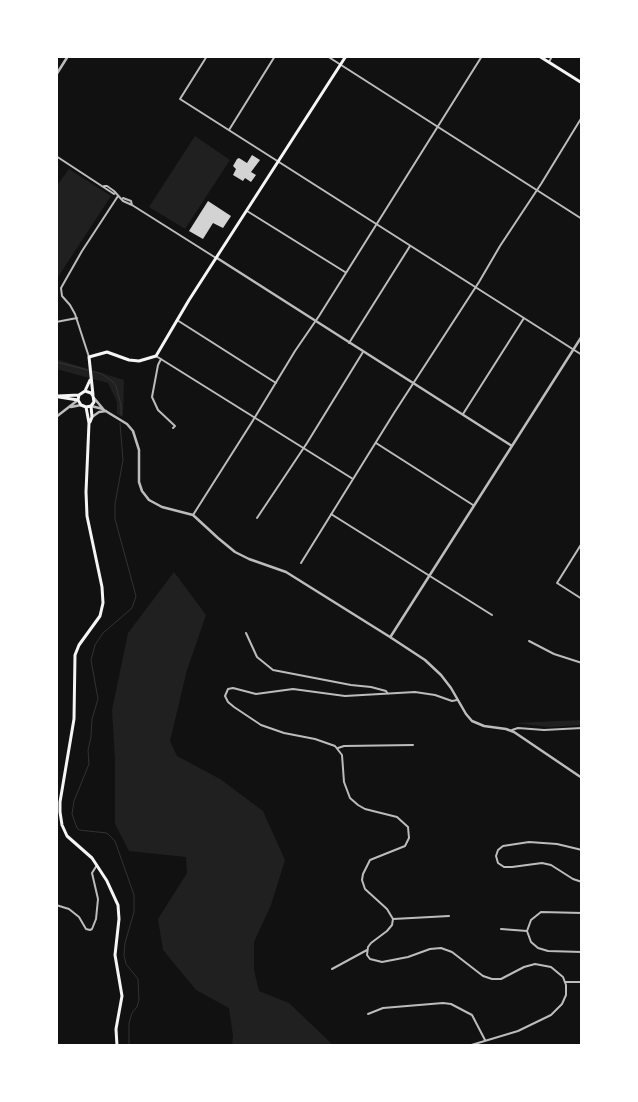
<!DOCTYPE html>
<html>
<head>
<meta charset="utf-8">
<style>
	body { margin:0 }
	#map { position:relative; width:638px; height:1102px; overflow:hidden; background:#111; font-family:Overpass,sans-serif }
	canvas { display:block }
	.frame { position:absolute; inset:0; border:58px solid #fff; pointer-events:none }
</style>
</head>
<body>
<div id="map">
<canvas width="638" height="1102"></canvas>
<div class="frame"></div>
</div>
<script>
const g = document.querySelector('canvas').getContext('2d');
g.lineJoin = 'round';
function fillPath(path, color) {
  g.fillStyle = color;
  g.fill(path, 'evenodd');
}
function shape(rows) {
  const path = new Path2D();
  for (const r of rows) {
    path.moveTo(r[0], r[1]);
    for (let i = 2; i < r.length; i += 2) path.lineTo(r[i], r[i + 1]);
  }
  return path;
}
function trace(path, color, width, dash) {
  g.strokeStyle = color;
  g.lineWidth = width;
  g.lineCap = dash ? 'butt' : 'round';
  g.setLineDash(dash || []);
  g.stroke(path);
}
fillPath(shape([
	[195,136,230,160,185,229,149,207],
	[69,169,111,196,56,280,56,187],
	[56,359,124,380,123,417,117,414,117,402,108,383,56,369],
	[174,572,206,615,187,670,170,741,177,756,220,779,263,811,285,860,271,905,254,942,254,970,259,991,289,1003,334,1046,232,1046,233,1036,229,1008,196,990,163,950,158,919,187,873,186,857,129,851,115,824,115,761,112,710,128,633],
	[582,720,582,725,550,727,514,723]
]), '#202020');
trace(shape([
	[56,362,88,370],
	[92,371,102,374,113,382,116,386,121,405,121,415],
	[120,423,123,460,115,504,115,519,136,596,132,608,103,633,95,645,91,660,98,699,92,719,91,737,88,750,89,764,74,801,72,814,77,828,79,830,107,833,115,841,134,895,134,912,125,943,124,955,126,964,138,979,139,1000,137,1007,132,1013,129,1023,129,1046]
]), '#333', 1);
fillPath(shape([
	[252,155,260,160,251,172,256,175,251,182,245,178,243,181,233,175,236,169,233,166,237,159,239,158,247,163],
	[208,201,231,216,223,228,213,223,203,239,189,231]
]), '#d3d3d3');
trace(shape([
	[207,56,180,99,582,355],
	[327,56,582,219],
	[549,62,552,56],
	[229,130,275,56],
	[56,156,114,194],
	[104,186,107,186,114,191,123,201,132,205,216,258],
	[123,198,131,201,132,205],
	[247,211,345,272],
	[177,320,276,383],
	[56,322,77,318],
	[349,343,410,246],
	[156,356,353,479],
	[89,357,75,314,70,305,62,296,61,288,82,251,118,196],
	[161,359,158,365,152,397,158,410,175,426,173,428],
	[463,414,524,318],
	[376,443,473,505],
	[331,514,492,615],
	[193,515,252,422,295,351,319,316,482,56],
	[257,518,307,443,363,352],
	[582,543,557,583,582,599],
	[301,563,394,413,479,282,500,246,541,184,582,117],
	[246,633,257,657,273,670,351,685,371,687,386,691,388,694],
	[529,641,554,654,582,663],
	[457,700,452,701,435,695,415,692,345,696,293,689,256,694,233,688,228,689,225,696,228,702,234,707,261,725,284,733,315,739,335,746,342,755,344,782,350,798,358,805,365,809,397,817,408,827,409,838,405,846,370,860,363,874,362,880,365,889,387,909,393,919,392,925,387,931,371,943,368,947,367,955,370,959,382,962,408,957,430,949,441,948,452,952,483,976,492,979,501,979,524,967,535,964,551,967,563,977,566,985,566,995,562,1004,551,1015,518,1031,468,1046],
	[512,730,518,728,544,730,582,728],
	[338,748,344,746,413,745],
	[582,850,557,844,529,842,503,846,498,850,496,856,498,863,504,867,512,867,542,863,551,865,573,879,582,882],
	[56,905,69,909,79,917,86,929,90,930,92,929,96,919,98,899,92,873,97,865],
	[582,913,541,912,531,920,527,931,531,942,538,948,548,951,582,952],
	[393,919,449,916],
	[501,929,527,931],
	[332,969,367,950],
	[565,982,582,982],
	[368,1014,383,1008,443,1003,451,1004,472,1015,485,1040],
	[418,1046,428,1046]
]), '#bcbcbc', 2);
trace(shape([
	[56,75,68,56],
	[217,258,512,446],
	[94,398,104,410,127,424,133,431,139,450,139,482,142,491,149,500,162,507,193,515,218,538,235,552,249,559,286,572,390,637,425,660,441,675,451,688,466,714,472,721,484,726,506,729,514,732,582,778],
	[91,406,103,409],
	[71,407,81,405],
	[56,417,78,400],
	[92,417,99,412,106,411],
	[391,636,582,336]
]), '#bcbcbc', 2.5);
trace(shape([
	[539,56,582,83],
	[85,391,90,380],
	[79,395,78,400,81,405,86,407,91,406,94,402,93,396,91,393,85,391],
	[93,395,89,357,107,352,129,360,139,361,156,356,189,300,346,56],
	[58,396,79,395,85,391],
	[59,397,78,400],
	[86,407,89,423,86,492,87,516,102,587,103,603,100,616,79,645,75,655,74,719,60,802,60,812,62,825,67,836,92,858,107,881,118,905,119,919,115,955,122,996,116,1029,117,1046],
	[90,422,92,417,91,406]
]), '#f5f5f5', 3);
</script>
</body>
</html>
